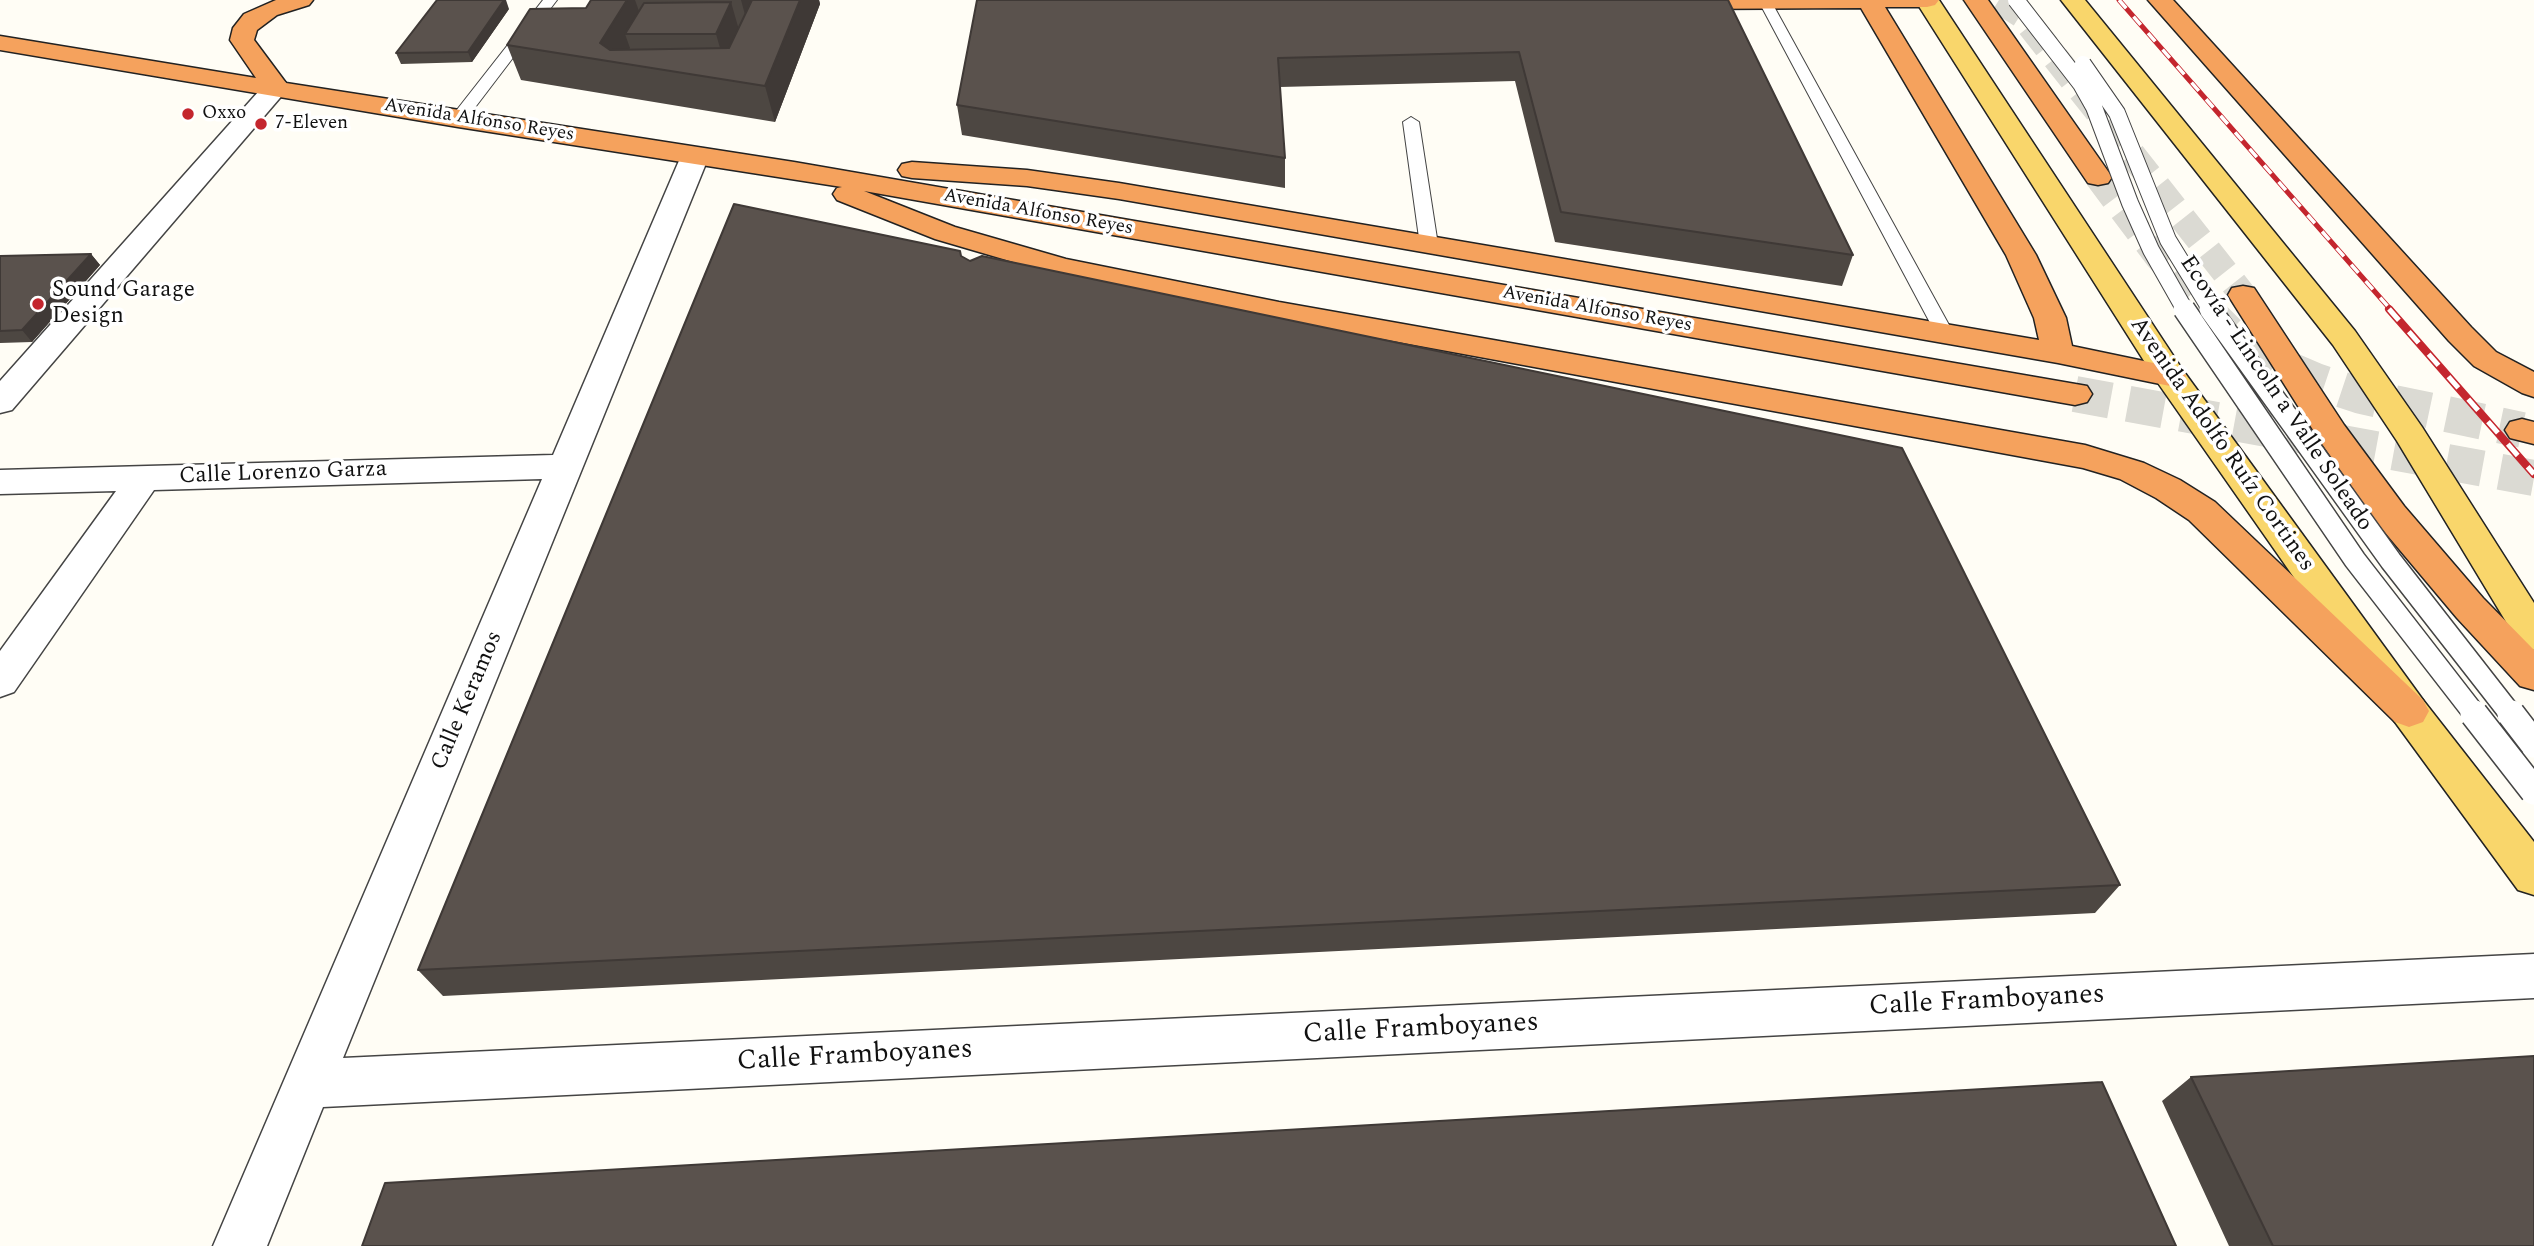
<!DOCTYPE html>
<html>
<head>
<meta charset="utf-8">
<style>
	body { margin:0 }
	canvas { display:block; background:#fffdf5 }
</style>
</head>
<body>
<canvas width="2534" height="1246"></canvas>
<script>
const g = document.querySelector('canvas').getContext('2d');
g.lineJoin = 'round';
function shape(rows) {
  const path = new Path2D();
  for (const r of rows) {
    path.moveTo(r[0], r[1]);
    for (let i = 2; i < r.length; i += 2) path.lineTo(r[i], r[i + 1]);
  }
  return path;
}
function trace(path, color, width, dash) {
  g.strokeStyle = color;
  g.lineWidth = width;
  g.lineCap = dash ? 'butt' : 'round';
  g.setLineDash(dash || []);
  g.stroke(path);
}
function fillPath(path, color) {
  g.fillStyle = color;
  g.fill(path, 'evenodd');
}
function write(font, color, halo, rows, align = 'center') {
  g.font = font + ' Spectral,serif';
  g.lineWidth = 7;
  g.setLineDash([]);
  g.textBaseline = 'middle';
  g.strokeStyle = halo;
  g.fillStyle = color;
  for (const [text, x, y, turn = 0] of rows) {
    g.save();
    g.translate(x, y);
    g.rotate((+turn || 0) * Math.PI / 180);
    g.textAlign = isNaN(turn) ? turn : align;
    if (halo) g.strokeText(text, 0, 0);
    g.fillText(text, 0, 0);
    g.restore();
  }
}
trace(shape([
	[1999,0,2021,14,2243,295],
	[2098,177,2158,257,2206,310]
]), '#dbdad3', 27, [27, 14]);
trace(shape([
	[2204,309,2228,333,2250,349,2278,365,2316,381,2361,396,2522,430],
	[2075,394,2534,478]
]), '#dbdad3', 36, [36, 18]);
const lane = shape([
	[543,0,557,0,464,122,452,122,450,119,452,116,543,0],
	[1758,0,1771,1,1954,334,1952,338,1945,340,1936,334,1758,0],
	[1411,117,1419,122,1438,245,1429,250,1420,245,1403,122,1411,117]
]);
const street = shape([
	[276,79,285,82,289,87,285,92,12,410,0,413,0,381,267,82,276,79],
	[695,148,705,150,709,156,343,1058,2534,954,2534,998,323,1107,267,1246,213,1246,542,479,154,490,14,692,0,697,0,651,116,491,0,494,0,470,553,455,681,156,685,150,695,148]
]);
const primary = shape([
	[1915,0,1939,0,2182,369,2423,700,2534,842,2534,895,2518,890,2395,722,2158,383,1915,0],
	[2061,0,2085,0,2355,331,2422,427,2534,603,2534,650,2520,645,2397,441,2333,345,2061,0]
]);
const highway = shape([
	[276,0,313,0,309,5,277,15,257,30,254,40,286,83,794,162,2087,386,2092,394,2087,402,2075,405,864,191,955,227,1066,259,1279,302,2085,445,2144,463,2180,480,2215,502,2423,700,2429,711,2423,722,2409,727,2395,722,2189,520,2156,498,2120,479,2083,468,1279,320,1061,276,935,239,837,200,833,194,837,188,842,187,458,127,0,50,0,36,256,78,230,40,233,28,244,14,276,0],
	[1667,0,1939,0,1935,5,1927,7,1885,7,2036,255,2066,318,2072,346,2182,369,2186,376,2182,383,2170,386,2058,363,1119,199,1027,186,912,178,902,176,898,170,902,164,912,162,1027,170,1119,183,2039,340,2034,318,2006,255,1861,8,1677,9,1669,7,1667,0],
	[1964,0,1988,0,2112,177,2108,183,2098,185,2088,183,1964,0],
	[2148,0,2173,0,2471,327,2496,352,2534,372,2534,397,2522,393,2474,366,2449,341,2148,0],
	[2243,286,2254,288,2344,425,2404,506,2483,598,2534,650,2534,690,2520,686,2457,618,2378,524,2320,441,2228,295,2232,288,2243,286],
	[2522,419,2534,422,2534,444,2510,438,2505,430,2510,422,2522,419]
]);
trace(lane, '#444', 2);
trace(street, '#444', 3);
trace(primary, '#222', 3);
trace(highway, '#222', 3);
fillPath(lane, '#fff');
fillPath(street, '#fff');
fillPath(primary, '#f9d66b');
fillPath(highway, '#f5a25d');
const railFar1 = shape([
	[2119,0,2391,310]
]);
const rail = shape([
	[2389,309,2534,474]
]);
trace(railFar1, '#c4262e', 5);
trace(rail, '#c4262e', 8);
trace(railFar1, '#fff', 3.5, [11]);
trace(rail, '#fff', 5, [15]);
const laneBridgeFar2 = shape([
	[2016,0,2081,84,2094,107,2130,203,2151,250,2185,310],
	[2083,64,2117,113,2168,240,2211,310]
]);
const laneBridgeFar1 = shape([
	[2184,309,2355,560,2476,716],
	[2210,309,2391,561,2512,716]
]);
const laneBridge = shape([
	[2474,714,2534,791],
	[2511,714,2534,744]
]);
trace(laneBridgeFar2, '#444', 18, []);
trace(laneBridgeFar1, '#444', 24, []);
trace(laneBridge, '#444', 30, []);
trace(laneBridgeFar2, '#fff', 16);
trace(laneBridgeFar1, '#fff', 21);
trace(laneBridge, '#fff', 27);
fillPath(shape([
	[591,0,819,0,820,4,775,122,521,80,507,45,586,8],
	[977,0,1728,0,1853,255,1842,286,1555,242,1515,81,1280,87,1285,158,1285,188,962,135,957,105],
	[509,9,472,62,401,64,396,53],
	[91,254,100,265,32,342,0,343,0,256],
	[2120,885,2095,913,443,996,418,970],
	[2191,1077,2534,1246,2229,1246,2162,1101]
]), '#4d4742');
fillPath(shape([
	[504,0,506,0,509,9,472,62,468,52],
	[627,0,635,0,644,25,625,34,630,48,621,63,600,43],
	[741,0,754,0,747,22],
	[800,0,819,0,820,4,775,122,765,86],
	[731,2,741,37,726,69,716,34],
	[91,254,100,265,32,342,22,330]
]), '#3f3936');
const building = shape([
	[437,0,504,0,468,52,396,53,437,0],
	[591,0,627,0,600,43,610,50,729,48,752,0,800,0,765,86,507,45,530,9,586,8,591,0],
	[977,0,1728,0,1853,255,1561,212,1519,52,1278,58,1285,158,957,105,977,0],
	[731,2,716,34,625,34,644,3,731,2],
	[734,204,960,251,961,256,970,261,982,256,1902,448,2120,885,418,970,734,204],
	[91,254,22,330,0,331,0,256,91,254],
	[2534,1056,2534,1246,2273,1246,2191,1077,2534,1056],
	[2102,1082,2176,1246,362,1246,385,1183,2102,1082]
]);
fillPath(building, '#5a524d');
trace(building, '#3f3936', 2);
for (const [x, y, r, color] of [
	[188,114,7,"#c4262e"],
	[261,124,7,"#c4262e"],
	[38,304,7,"#c4262e"]
]) {
  const dot = new Path2D();
  dot.arc(x, y, r, 0, 2 * Math.PI);
  g.fillStyle = color;
  g.fill(dot);
  trace(dot, '#fff', 2.5);
}
write('19px', '#111', '#fff', [
	["Oxxo",202,114],
	["7-Eleven",275,124]
], 'left');
write('19px', '#111', '#fff', [
	["Avenida Alfonso Reyes",479,121,9],
	["Avenida Alfonso Reyes",1038,213,10],
	["Avenida Alfonso Reyes",1597,310,10]
]);
write('23px', '#111', '#fff', [
	["Sound Garage",52,291],
	["Design",52,317]
], 'left');
write('23px', '#111', '#fff', [
	["Ecovía - Lincoln a Valle Soleado",2275,394,56],
	["Avenida Adolfo Ruíz Cortines",2221,445,55],
	["Calle Lorenzo Garza",283,474,-2],
	["Calle Keramos",468,701,-67]
]);
write('28px', '#111', '#fff', [
	["Calle Framboyanes",1987,1002,-3],
	["Calle Framboyanes",1421,1030,-3],
	["Calle Framboyanes",855,1057,-3]
]);
</script>
</body>
</html>
